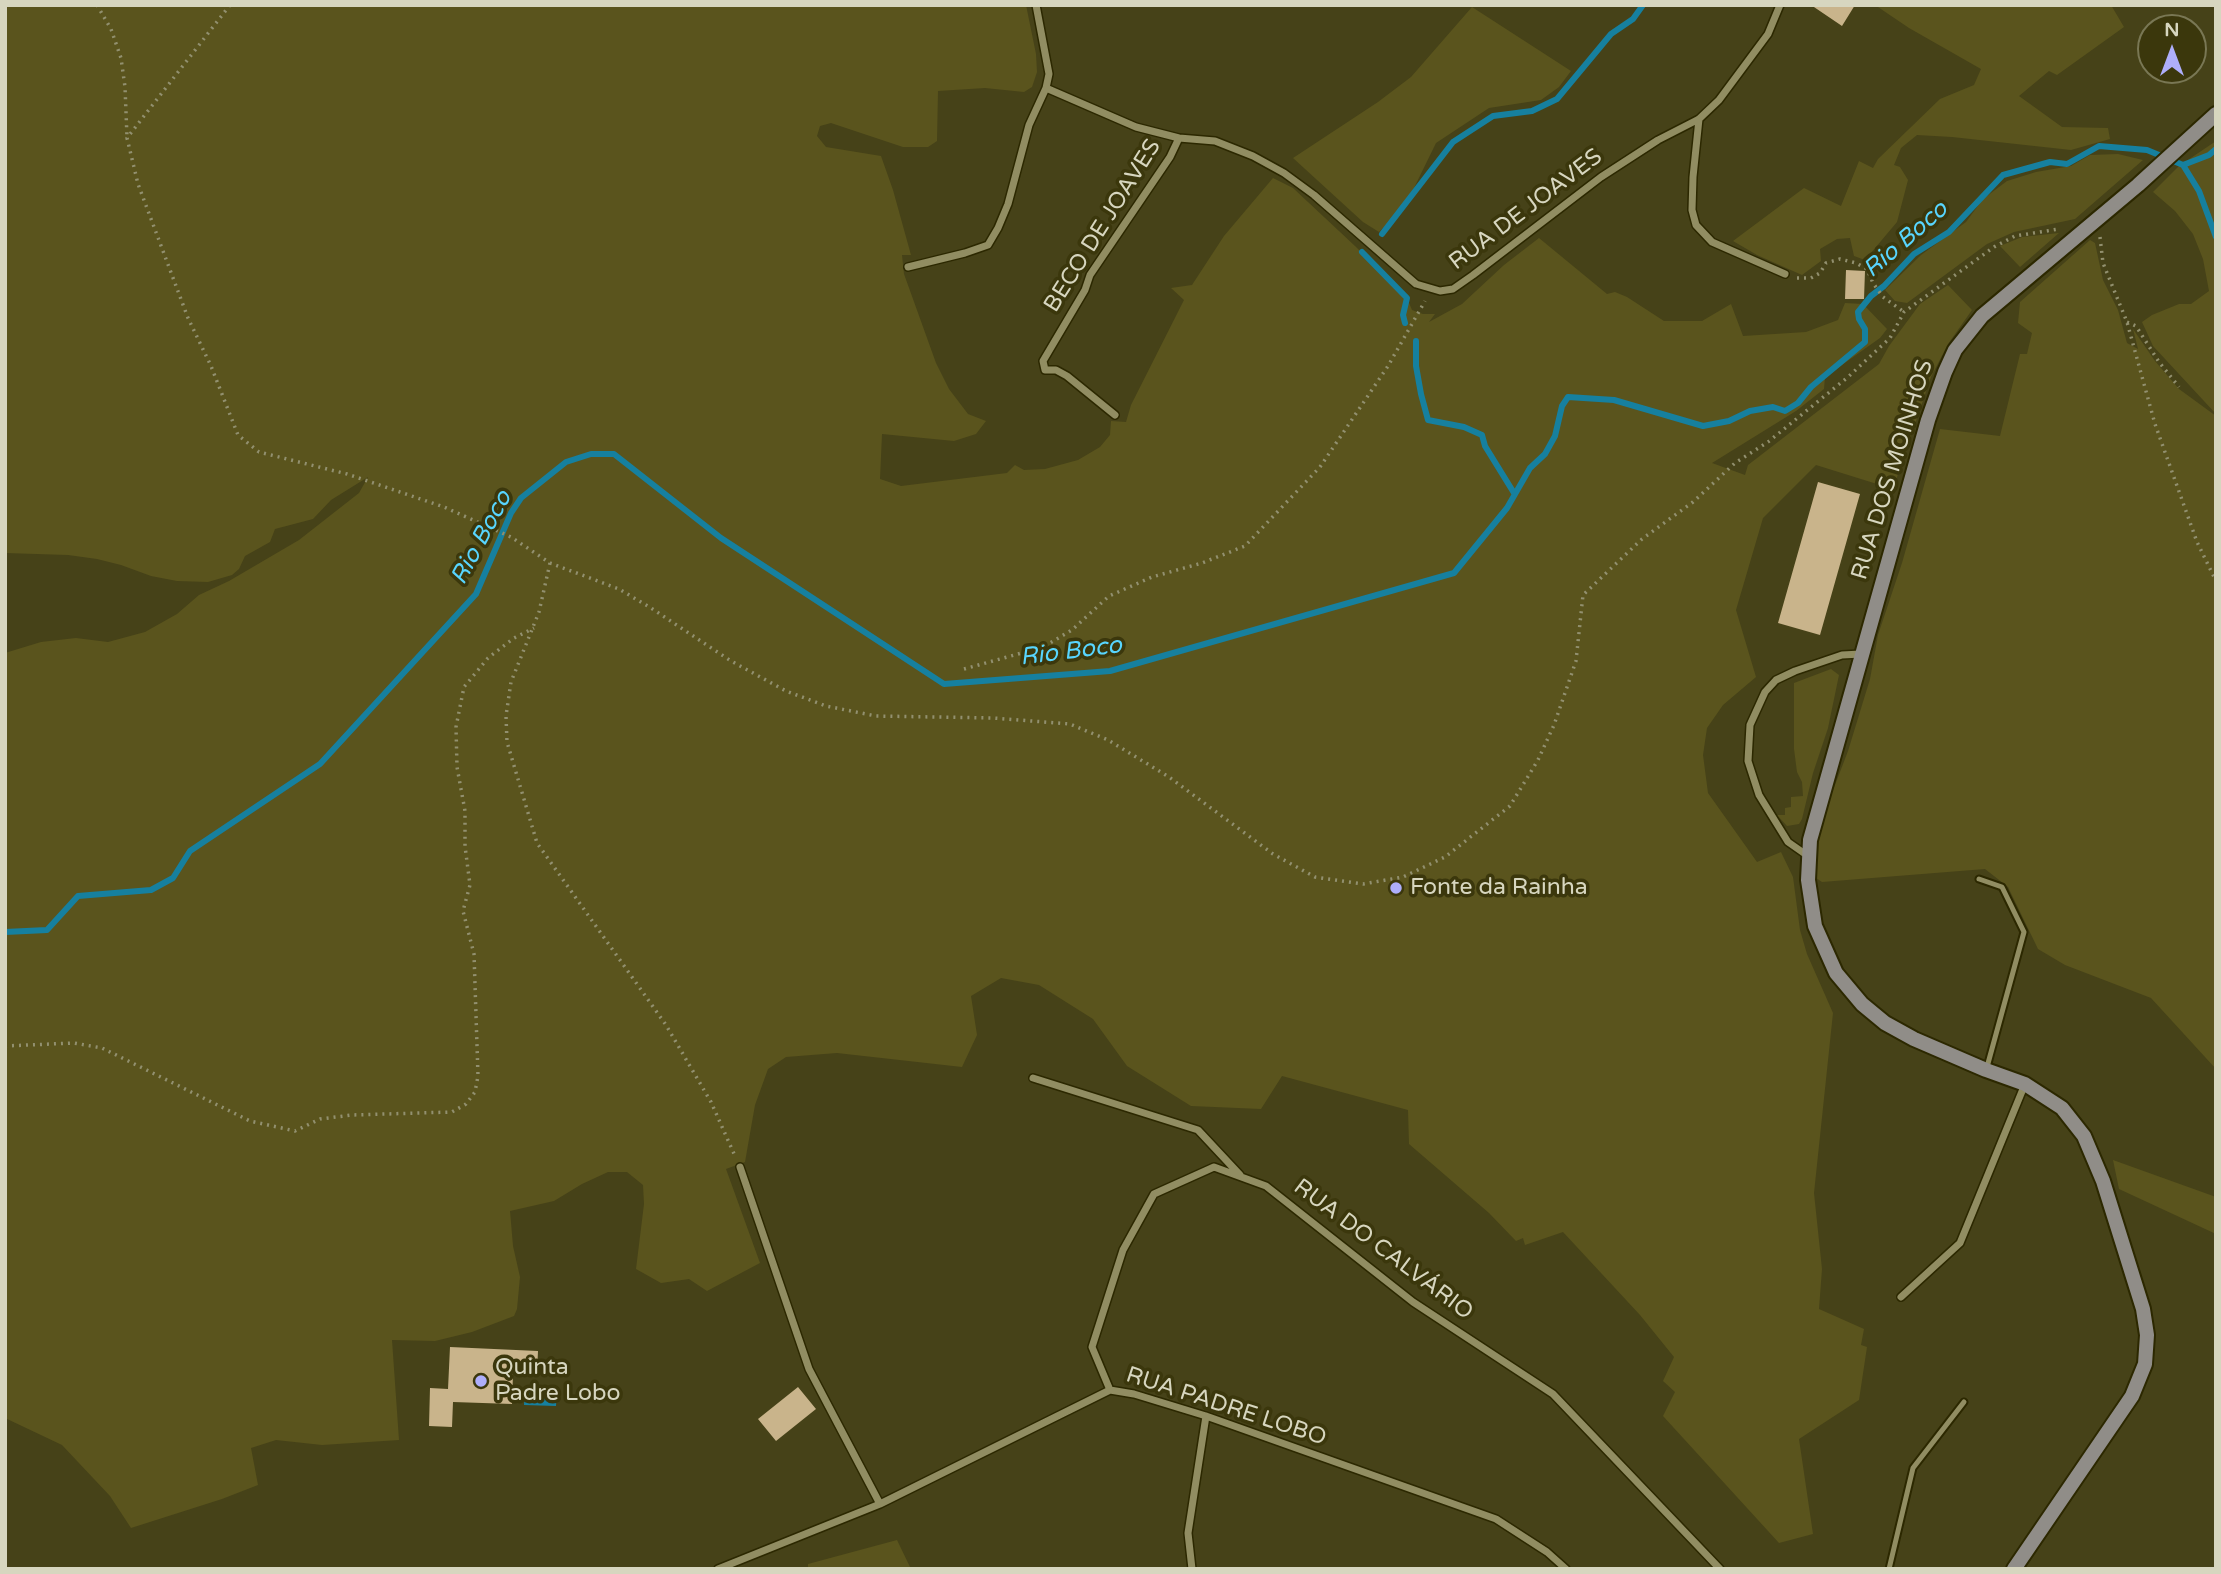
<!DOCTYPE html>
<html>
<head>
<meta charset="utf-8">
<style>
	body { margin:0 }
	#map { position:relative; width:2221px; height:1574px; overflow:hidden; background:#464218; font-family:"Varela Round",sans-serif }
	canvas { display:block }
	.frame { position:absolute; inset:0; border:7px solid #d7d6bf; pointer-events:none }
	.north { position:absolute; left:2137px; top:14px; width:70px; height:70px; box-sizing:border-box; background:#3b370c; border:2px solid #797754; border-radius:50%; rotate:0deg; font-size:19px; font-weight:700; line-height:28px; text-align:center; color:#d7d6bf }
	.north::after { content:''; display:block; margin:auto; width:24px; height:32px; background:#aeaefa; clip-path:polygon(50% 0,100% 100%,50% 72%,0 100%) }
</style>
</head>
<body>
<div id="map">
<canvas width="2221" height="1574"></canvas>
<div class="frame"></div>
<div class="north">N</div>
</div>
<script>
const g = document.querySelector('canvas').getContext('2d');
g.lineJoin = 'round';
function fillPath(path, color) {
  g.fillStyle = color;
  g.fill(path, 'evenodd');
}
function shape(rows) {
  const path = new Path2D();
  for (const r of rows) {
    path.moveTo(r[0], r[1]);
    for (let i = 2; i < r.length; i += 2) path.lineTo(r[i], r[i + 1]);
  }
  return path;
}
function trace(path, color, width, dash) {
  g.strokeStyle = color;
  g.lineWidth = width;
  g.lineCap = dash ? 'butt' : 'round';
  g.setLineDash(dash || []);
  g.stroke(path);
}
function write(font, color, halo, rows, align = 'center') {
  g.font = font + ' "Varela Round",sans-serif';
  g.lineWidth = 7;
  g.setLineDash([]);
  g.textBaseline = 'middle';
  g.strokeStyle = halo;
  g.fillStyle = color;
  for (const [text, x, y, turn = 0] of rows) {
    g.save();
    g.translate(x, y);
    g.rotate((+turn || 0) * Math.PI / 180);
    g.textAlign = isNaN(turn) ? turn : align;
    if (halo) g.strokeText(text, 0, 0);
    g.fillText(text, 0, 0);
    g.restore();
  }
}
fillPath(shape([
	[5,5,1026,5,1036,54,1037,72,1032,87,1024,92,985,88,938,91,937,141,928,147,903,147,831,123,820,126,817,136,826,147,881,156,893,190,911,255,902,255,904,274,936,363,949,389,968,414,986,421,976,434,954,441,882,434,880,479,901,486,1007,473,1015,465,1024,470,1045,469,1078,460,1100,447,1110,435,1111,421,1126,422,1131,405,1184,300,1171,288,1192,285,1224,236,1273,178,1293,188,1355,246,1407,298,1412,310,1423,314,1435,314,1429,322,1462,304,1504,265,1539,238,1607,294,1615,292,1627,297,1664,321,1702,321,1731,304,1743,336,1806,332,1838,320,1845,303,1863,304,1887,329,1880,338,1825,377,1824,389,1796,411,1712,463,1745,475,1748,465,1879,364,1889,346,1920,304,1948,285,1972,310,1948,344,1931,377,1893,489,1816,465,1763,518,1736,610,1756,677,1723,705,1707,728,1703,755,1708,793,1757,862,1781,852,1793,877,1800,930,1807,954,1833,1013,1814,1193,1822,1269,1819,1309,1864,1329,1861,1345,1867,1347,1859,1400,1799,1439,1813,1534,1779,1543,1663,1416,1675,1392,1663,1381,1674,1357,1640,1315,1563,1232,1525,1245,1523,1238,1516,1241,1489,1213,1409,1144,1408,1110,1282,1076,1261,1109,1191,1106,1127,1066,1093,1019,1039,985,1001,978,971,996,977,1035,962,1067,837,1053,786,1057,768,1069,755,1105,745,1162,726,1169,760,1263,707,1291,689,1279,661,1283,636,1269,644,1204,643,1185,627,1172,608,1172,582,1184,554,1201,510,1211,513,1246,520,1277,517,1309,514,1316,472,1332,435,1341,392,1340,399,1440,322,1445,276,1440,251,1448,258,1485,222,1499,131,1528,110,1496,62,1445,5,1418,5,653,41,642,76,638,108,642,145,632,177,614,199,595,229,581,299,540,359,493,368,477,331,500,313,519,275,529,270,542,245,556,239,569,232,575,208,582,177,581,151,576,121,565,97,559,68,555,5,553],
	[1875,5,2111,5,2124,27,2057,75,2049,71,2019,96,2062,127,2108,128,2110,139,2071,150,1952,137,1917,135,1901,148,1894,165,1900,167,1908,180,1897,222,1865,260,1854,256,1850,238,1837,239,1820,249,1821,261,1802,275,1757,255,1733,241,1804,188,1841,206,1859,161,1873,168,1878,159,1940,99,1974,85,1981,69,1909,28],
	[1472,7,1571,71,1559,87,1541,100,1489,108,1436,143,1414,188,1395,216,1379,232,1363,222,1293,158,1378,102,1411,77],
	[2216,141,2216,414,2153,346,2142,322,2152,315,2179,304,2191,304,2209,291,2203,259,2193,234,2175,211,2153,192,2179,166],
	[2118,154,2143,160,2075,219,2014,232,1987,244,1907,303,1895,301,1885,290,1921,255,1966,222,1983,199,2007,181,2036,172,2071,166,2090,155],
	[2059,233,2020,267,2000,246,2022,237],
	[2090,240,2095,243,2103,280,2118,310,2127,343,2138,349,2133,329,2155,361,2179,389,2216,416,2216,1069,2151,998,2065,965,2038,949,2008,887,1985,869,1822,882,1816,878,1813,852,1817,832,1848,751,1870,679,1878,635,1902,563,1940,429,2000,436,2020,354,2027,354,2032,333,2018,323,2020,302],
	[1831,669,1839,675,1828,728,1813,773,1802,819,1799,824,1787,826,1777,815,1785,815,1785,808,1791,807,1791,797,1803,796,1802,782,1797,772,1794,749,1794,683],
	[2113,1160,2216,1197,2216,1234,2119,1189],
	[897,1540,911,1569,808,1569,808,1564]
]), '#5a541d');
fillPath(shape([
	[525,1390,557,1391,556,1406,524,1405]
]), '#16809f');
trace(shape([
	[2183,165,2199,191,2216,237],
	[1382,234,1453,142,1493,116,1532,111,1557,99,1611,34,1633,19,1643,5],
	[1362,252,1407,298,1403,315,1405,323],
	[1416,341,1416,366,1421,394,1428,420,1464,427,1482,435,1485,446,1514,493],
	[5,932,47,930,78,896,151,890,173,878,190,851,320,764,476,594,511,513,521,498,566,462,591,454,614,454,721,538,944,684,1110,671,1454,573,1507,508,1530,468,1545,454,1555,436,1562,406,1568,397,1614,400,1703,426,1729,421,1750,411,1773,407,1785,411,1798,403,1811,387,1865,342,1865,329,1859,319,1858,312,1871,296,1884,286,1914,254,1949,232,2003,175,2050,162,2067,164,2099,146,2147,150,2183,165,2209,155,2216,149]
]), '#16809f', 6);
fillPath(shape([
	[1811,5,1855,5,1842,26],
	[1846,270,1865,271,1864,299,1845,299],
	[1818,482,1860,494,1820,635,1778,623],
	[450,1347,538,1351,537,1374,513,1373,512,1404,453,1402,452,1427,429,1426,430,1388,448,1389],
	[798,1387,816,1409,776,1441,758,1419]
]), '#c9b48b');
const lane = shape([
	[1979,879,2002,887,2024,932,1987,1067],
	[1889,1569,1913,1468,1964,1402]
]);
const street = shape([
	[1046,88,1136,127,1179,138,1215,141,1253,156,1284,173,1314,195,1416,284,1440,291,1453,289,1473,275,1601,177,1658,140,1699,119,1719,100,1768,34,1780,5],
	[1699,119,1693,177,1692,210,1696,225,1712,242,1785,274],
	[908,267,965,253,988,245,998,228,1008,204,1029,125,1046,88,1049,74,1036,5],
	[1115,415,1067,376,1056,370,1045,370,1043,361,1085,290,1090,275,1170,157,1179,138],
	[1808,856,1788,842,1759,795,1748,761,1750,725,1765,692,1776,680,1795,671,1842,655,1861,654],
	[1033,1078,1198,1130,1240,1175],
	[740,1167,809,1369,880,1504],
	[1901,1297,1960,1243,2025,1084],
	[1110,1390,1092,1347,1123,1250,1154,1194,1214,1167,1266,1186,1413,1302,1553,1394,1720,1569],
	[718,1569,880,1504,1110,1390,1134,1394,1206,1416,1496,1519,1547,1552,1566,1569],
	[1192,1569,1188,1533,1206,1416]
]);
const secondary = shape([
	[2014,1569,2132,1396,2145,1364,2147,1335,2143,1309,2103,1181,2084,1136,2062,1108,2025,1084,1986,1070,1914,1039,1885,1023,1862,1004,1836,973,1815,926,1808,880,1810,840,1928,420,1945,372,1955,350,1982,316,2138,185,2216,114]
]);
trace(lane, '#2c2800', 9);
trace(street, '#2c2800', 10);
trace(secondary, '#2c2800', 18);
trace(shape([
	[97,5,111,29,121,58,125,87,127,137],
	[230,5,127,138,138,184,188,318,211,366,238,435,259,452,347,474,444,507,511,537,550,563,619,589,651,608,731,661,786,691,826,706,876,716,993,718,1070,724,1108,740,1169,777,1273,854,1315,877,1363,884,1403,877,1445,857,1510,806,1538,760,1554,725,1576,661,1583,595,1642,539,1693,502,1735,463,1768,442,1848,377,1890,338,1904,312,1994,247,2015,236,2059,229],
	[2100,237,2103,263,2127,322,2155,424,2197,542,2216,581],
	[1797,278,1811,278,1820,273,1826,263,1840,259,1856,263,1867,269,1873,283,1883,297,1904,312],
	[2127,322,2136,326,2159,362,2179,387],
	[550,563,539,612,511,682,506,716,507,742,537,843,666,1025,711,1102,735,1156],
	[964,669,1043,647,1072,630,1109,596,1152,577,1202,563,1245,546,1320,467,1388,366,1425,301],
	[5,1046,74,1043,102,1048,250,1121,295,1131,320,1119,352,1115,452,1112,466,1104,475,1092,478,1076,474,954,463,911,470,885,465,846,465,811,457,767,456,727,464,687,488,658,514,638,534,628]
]), '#92906f', 3.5, [2, 5]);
trace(lane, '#918d62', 5);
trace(street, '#918d62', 7);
trace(secondary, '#908d88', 14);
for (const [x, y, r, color] of [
	[1396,888,7,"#aeaefa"],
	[481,1381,7,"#aeaefa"]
]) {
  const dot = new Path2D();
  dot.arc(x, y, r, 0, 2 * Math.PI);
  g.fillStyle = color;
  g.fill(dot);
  trace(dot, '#3b370c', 2.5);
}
write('23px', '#d7d6bf', '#3b370c', [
	["RUA DE JOAVES",1526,210,-37],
	["BECO DE JOAVES",1103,226,-58],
	["RUA DOS MOINHOS",1893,470,-73],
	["RUA DO CALVÁRIO",1383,1250,37],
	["RUA PADRE LOBO",1226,1407,18]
]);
write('23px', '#d7d6bf', '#3b370c', [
	["Fonte da Rainha",1410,888],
	["Quinta",495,1368],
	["Padre Lobo",495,1394]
], 'left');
write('italic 24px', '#58d5fe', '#3b370c', [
	["Rio Boco",1906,240,-41],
	["Rio Boco",482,538,-62],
	["Rio Boco",1071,652,-7]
]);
</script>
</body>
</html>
